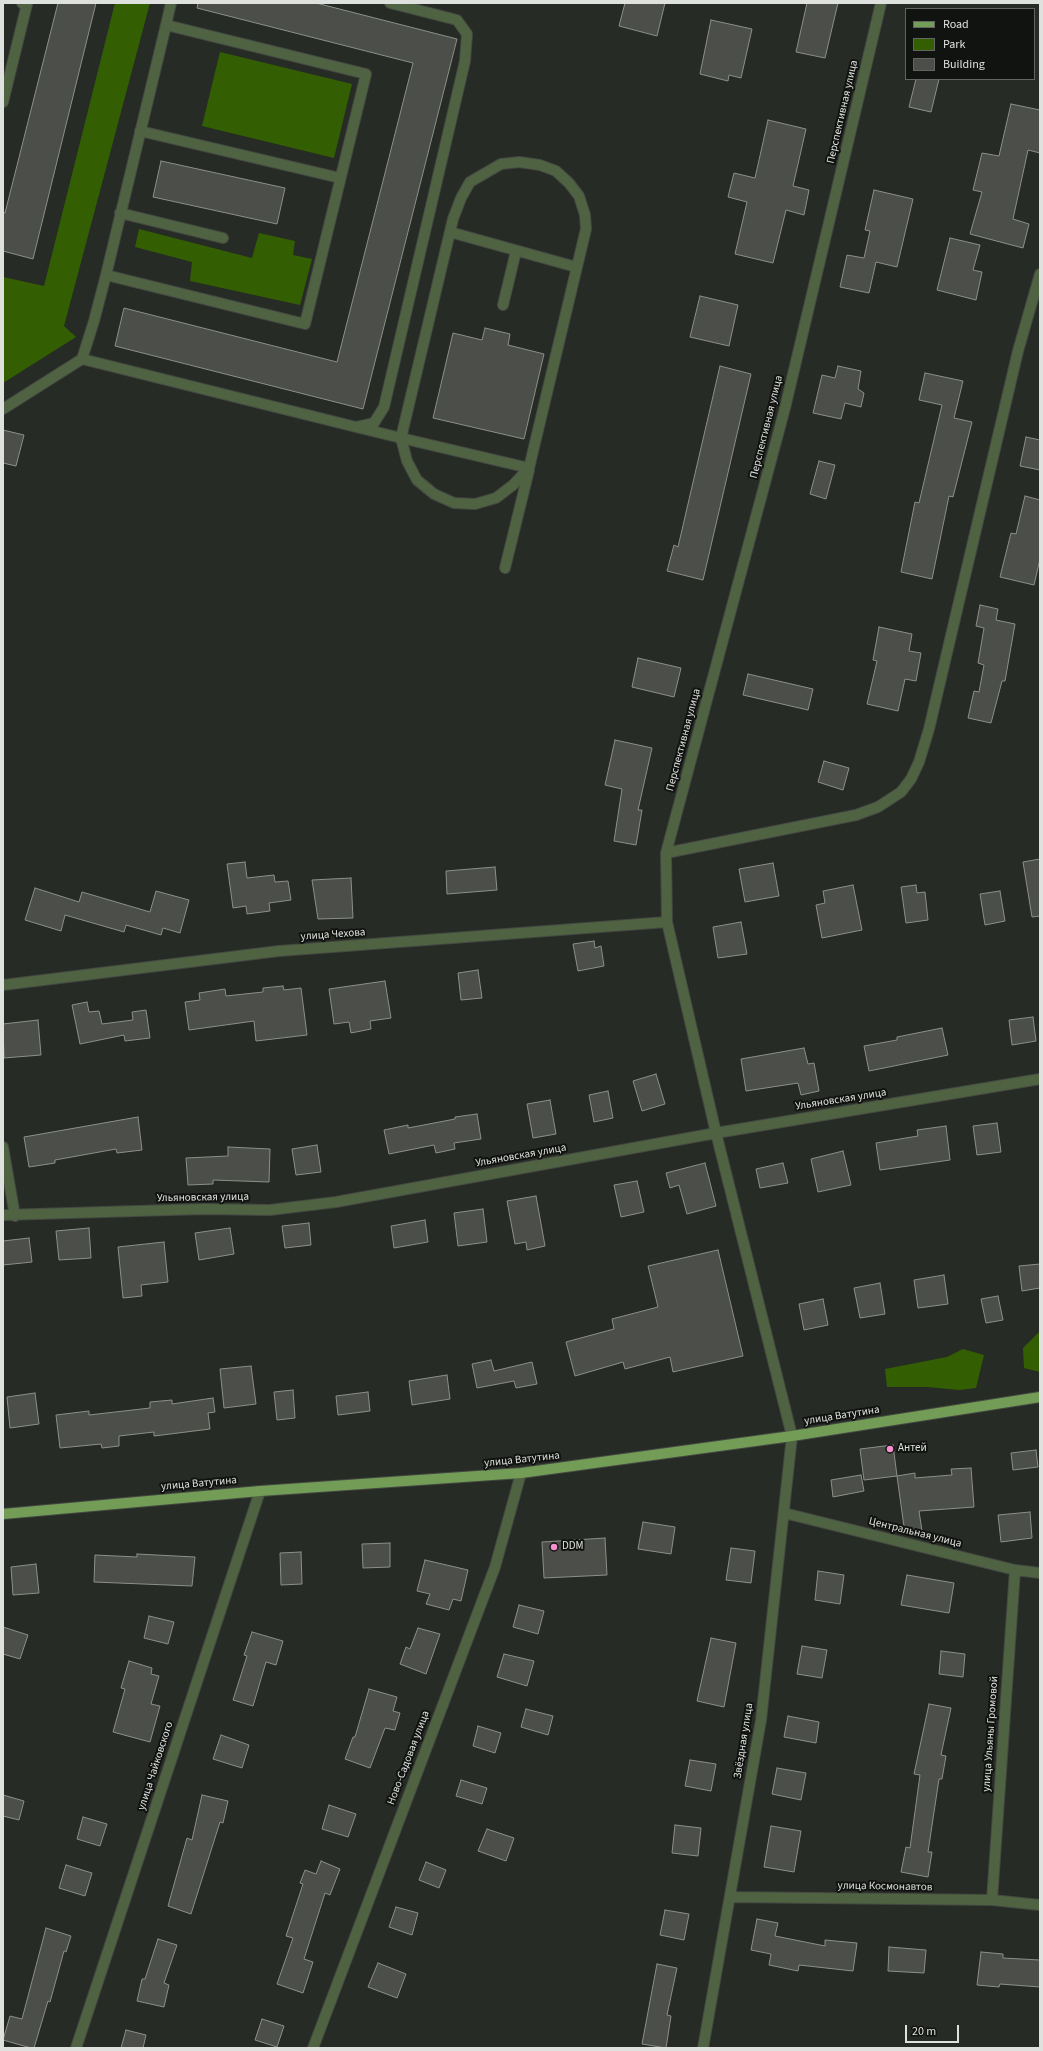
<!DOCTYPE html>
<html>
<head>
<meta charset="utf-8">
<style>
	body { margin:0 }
	#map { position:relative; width:1043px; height:2051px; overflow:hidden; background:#272b25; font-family:"Source Sans 3",sans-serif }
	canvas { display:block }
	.frame { position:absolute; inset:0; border:4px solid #dee1dd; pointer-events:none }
	.legend { position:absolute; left:905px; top:8px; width:130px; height:72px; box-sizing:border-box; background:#111310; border:1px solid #636562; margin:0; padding:5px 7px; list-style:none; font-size:12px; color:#dee1dd }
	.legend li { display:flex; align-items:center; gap:8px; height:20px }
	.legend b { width:20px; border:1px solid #636562 }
	.scale { position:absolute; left:905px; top:2025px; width:54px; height:18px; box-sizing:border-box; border:2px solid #dee1dd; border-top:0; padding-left:5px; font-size:12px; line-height:14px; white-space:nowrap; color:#dee1dd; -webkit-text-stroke:3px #111310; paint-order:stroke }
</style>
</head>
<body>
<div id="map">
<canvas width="1043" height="2051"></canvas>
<div class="frame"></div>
<ul class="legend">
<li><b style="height:5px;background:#739c57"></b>Road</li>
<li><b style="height:11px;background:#335f02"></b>Park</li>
<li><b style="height:11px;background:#4c4f49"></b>Building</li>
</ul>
<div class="scale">20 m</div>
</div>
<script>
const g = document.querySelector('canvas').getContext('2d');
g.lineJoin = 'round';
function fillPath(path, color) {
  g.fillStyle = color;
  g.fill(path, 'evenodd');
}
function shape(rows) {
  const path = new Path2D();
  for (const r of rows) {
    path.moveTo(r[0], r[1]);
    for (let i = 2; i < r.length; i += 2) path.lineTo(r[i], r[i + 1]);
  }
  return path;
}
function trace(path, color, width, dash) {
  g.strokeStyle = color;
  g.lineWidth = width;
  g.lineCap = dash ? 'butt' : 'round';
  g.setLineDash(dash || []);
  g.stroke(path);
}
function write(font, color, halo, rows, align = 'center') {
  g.font = font + ' "Source Sans 3",sans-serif';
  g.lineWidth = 4;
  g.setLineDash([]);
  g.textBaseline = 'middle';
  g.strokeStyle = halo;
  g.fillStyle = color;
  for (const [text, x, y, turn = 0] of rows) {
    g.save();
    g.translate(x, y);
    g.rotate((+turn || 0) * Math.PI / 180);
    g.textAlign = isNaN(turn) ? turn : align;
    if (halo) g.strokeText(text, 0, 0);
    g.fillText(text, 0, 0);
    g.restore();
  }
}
fillPath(shape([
	[115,3,150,3,64,326,76,337,3,383,3,277,44,286],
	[220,52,352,84,334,158,202,126],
	[139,229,252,258,259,233,295,241,293,255,312,259,300,305,190,281,192,262,135,247],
	[1039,1332,1040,1332,1040,1372,1024,1368,1023,1348],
	[963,1349,984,1355,976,1388,959,1390,928,1387,887,1387,885,1369,947,1357]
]), '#335f02');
const building = shape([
	[58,3,96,3,33,259,3,251,3,212,5,213,58,3],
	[198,3,316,3,457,39,363,409,115,346,124,308,337,362,413,63,197,8,198,3],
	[625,3,665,3,657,36,619,26,625,3],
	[807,3,838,3,825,58,796,52,807,3],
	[711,20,752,29,741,78,729,75,728,81,700,74,711,20],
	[916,79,939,79,931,112,909,107,916,79],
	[1011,104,1040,110,1040,153,1028,150,1013,219,1029,224,1023,248,970,234,982,192,973,190,982,153,999,156,1011,104],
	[768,120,806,129,793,186,809,190,804,215,786,210,773,263,735,254,747,202,728,197,734,173,755,178,768,120],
	[161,161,285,188,277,224,153,197,161,161],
	[874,190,913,199,897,267,876,262,869,293,840,287,847,255,864,258,870,231,865,230,874,190],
	[950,238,980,245,973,270,982,272,976,300,937,290,950,238],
	[700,296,738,305,729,346,690,337,700,296],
	[485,328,510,334,508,345,544,354,524,439,433,418,453,333,482,340,485,328],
	[720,366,751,374,703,580,667,571,674,545,678,547,720,366],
	[838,366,861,371,858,389,864,393,861,407,845,403,841,419,813,413,822,375,835,378,838,366],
	[925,373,963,381,954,418,972,422,953,497,949,496,932,579,901,572,915,502,919,503,942,405,919,400,925,373],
	[3,430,24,435,16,466,3,463,3,430],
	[1026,437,1040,440,1040,470,1020,466,1026,437],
	[819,461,835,465,826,499,810,494,819,461],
	[1025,496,1040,500,1040,559,1034,585,1000,577,1011,533,1016,534,1025,496],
	[980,605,998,609,996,620,1015,624,1005,681,1002,681,991,723,968,718,974,691,979,692,984,665,978,663,984,628,976,626,980,605],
	[879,627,912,634,909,651,921,653,916,681,905,679,898,711,867,704,877,661,873,660,879,627],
	[638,658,681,668,674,697,632,687,638,658],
	[748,674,813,689,808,710,743,695,748,674],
	[615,740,652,748,638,810,642,810,636,845,614,841,622,789,605,785,615,740],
	[824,761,849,768,843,790,818,782,824,761],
	[1040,859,1040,916,1032,917,1023,862,1040,859],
	[245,862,247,878,274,875,275,882,288,881,291,900,269,903,270,911,247,914,246,906,233,908,227,864,245,862],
	[773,863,779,896,745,902,739,869,773,863],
	[495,867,497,890,447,894,446,871,495,867],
	[351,878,353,918,318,919,312,880,351,878],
	[853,885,862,930,822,938,816,905,825,903,823,891,853,885],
	[916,885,917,893,925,892,928,920,906,923,901,887,916,885],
	[35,888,79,902,82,892,150,912,156,891,189,900,180,933,163,928,161,935,126,925,124,932,65,915,61,931,25,920,35,888],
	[1000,891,1005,921,985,925,980,894,1000,891],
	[741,922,747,954,718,958,713,927,741,922],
	[594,941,595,948,601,946,604,966,578,971,573,944,594,941],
	[478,970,482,998,461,1000,458,973,478,970],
	[385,981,391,1018,370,1021,371,1029,351,1033,349,1022,334,1024,329,989,385,981],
	[283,986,284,990,301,988,307,1035,256,1041,254,1021,189,1030,185,1002,200,1000,199,993,225,989,226,996,263,992,263,988,283,986],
	[87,1002,89,1012,99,1011,102,1024,133,1020,132,1012,146,1010,150,1038,125,1041,124,1035,80,1044,72,1005,87,1002],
	[1033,1017,1036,1041,1012,1045,1009,1020,1033,1017],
	[38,1020,41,1055,4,1058,3,1024,38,1020],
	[942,1028,948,1055,869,1071,864,1046,897,1040,897,1037,942,1028],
	[804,1048,808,1064,814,1063,819,1091,801,1095,798,1083,746,1091,741,1059,804,1048],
	[656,1074,665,1104,642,1111,633,1081,656,1074],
	[608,1091,613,1118,594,1122,589,1095,608,1091],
	[550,1100,556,1134,533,1138,527,1104,550,1100],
	[477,1114,481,1139,454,1143,455,1149,436,1153,434,1145,389,1154,384,1130,408,1125,408,1128,455,1119,455,1117,477,1114],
	[138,1117,142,1150,117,1153,116,1149,55,1160,55,1163,29,1167,24,1137,138,1117],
	[997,1123,1001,1152,977,1155,973,1126,997,1123],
	[946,1126,950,1160,880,1170,876,1143,918,1136,917,1130,946,1126],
	[317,1145,321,1172,296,1175,292,1149,317,1145],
	[228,1147,270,1149,269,1182,213,1180,213,1184,188,1185,186,1158,228,1156,228,1147],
	[843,1151,851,1185,818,1192,811,1159,843,1151],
	[705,1163,716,1206,687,1214,679,1185,670,1188,666,1173,705,1163],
	[783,1163,788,1183,760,1188,756,1169,783,1163],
	[637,1181,644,1212,621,1217,614,1185,637,1181],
	[536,1196,545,1246,527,1250,526,1242,515,1244,507,1201,536,1196],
	[483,1209,487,1242,458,1246,454,1213,483,1209],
	[425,1220,428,1242,394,1248,391,1226,425,1220],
	[309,1223,311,1245,285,1248,282,1226,309,1223],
	[89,1228,91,1258,59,1260,56,1231,89,1228],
	[230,1228,234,1254,199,1260,195,1233,230,1228],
	[29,1238,32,1262,3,1265,3,1241,29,1238],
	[164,1242,168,1282,141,1285,142,1296,123,1298,118,1247,164,1242],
	[718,1250,743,1356,673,1372,670,1357,625,1369,623,1362,575,1376,566,1342,614,1329,612,1319,658,1307,648,1266,718,1250],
	[1040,1264,1040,1288,1022,1291,1019,1266,1040,1264],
	[944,1275,948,1304,918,1308,914,1280,944,1275],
	[880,1283,885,1314,860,1318,854,1288,880,1283],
	[998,1296,1003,1320,986,1323,981,1299,998,1296],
	[823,1299,828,1325,804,1330,799,1304,823,1299],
	[491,1360,494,1371,532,1362,537,1384,516,1388,514,1381,477,1388,472,1364,491,1360],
	[251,1366,256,1404,224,1408,220,1369,251,1366],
	[447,1375,450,1399,412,1405,409,1381,447,1375],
	[293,1390,295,1418,277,1420,274,1392,293,1390],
	[368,1392,370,1411,338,1415,336,1396,368,1392],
	[35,1393,39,1424,10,1428,7,1397,35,1393],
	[213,1398,215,1412,208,1413,210,1429,154,1436,154,1432,119,1436,119,1446,102,1448,101,1444,60,1448,56,1415,89,1411,89,1415,150,1408,150,1402,172,1400,172,1404,213,1398],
	[893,1445,897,1476,864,1480,860,1449,893,1445],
	[1036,1450,1038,1467,1013,1470,1011,1453,1036,1450],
	[971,1468,974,1507,919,1511,922,1531,905,1534,897,1476,915,1473,915,1478,952,1475,951,1469,971,1468],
	[861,1475,864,1491,833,1497,831,1480,861,1475],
	[1030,1512,1032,1538,1001,1542,998,1515,1030,1512],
	[643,1522,675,1527,671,1554,638,1549,643,1522],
	[605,1538,607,1575,544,1578,542,1542,605,1538],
	[390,1543,390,1567,363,1568,362,1544,390,1543],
	[731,1548,755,1551,751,1583,726,1580,731,1548],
	[301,1552,302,1584,281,1585,280,1553,301,1552],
	[137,1554,195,1557,192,1586,94,1582,95,1555,137,1557,137,1554],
	[425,1560,468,1570,461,1601,453,1599,449,1610,426,1604,430,1594,417,1591,425,1560],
	[36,1564,39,1593,13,1595,11,1567,36,1564],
	[818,1571,844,1575,840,1604,815,1600,818,1571],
	[907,1575,954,1583,949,1613,901,1605,907,1575],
	[519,1605,544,1611,538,1634,513,1627,519,1605],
	[149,1616,174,1622,168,1644,144,1638,149,1616],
	[3,1627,28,1635,20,1659,3,1654,3,1627],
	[418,1628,440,1634,426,1674,400,1664,406,1647,410,1649,418,1628],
	[252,1632,283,1641,276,1665,266,1662,253,1706,233,1700,247,1656,244,1655,252,1632],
	[711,1638,736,1643,724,1707,697,1701,711,1638],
	[802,1646,827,1650,822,1678,797,1674,802,1646],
	[941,1651,965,1654,963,1677,939,1674,941,1651],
	[504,1654,534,1661,527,1686,497,1677,504,1654],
	[129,1661,152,1668,151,1674,159,1676,151,1704,160,1706,150,1742,113,1732,125,1689,121,1688,129,1661],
	[369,1689,397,1697,393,1711,400,1713,395,1730,385,1728,370,1768,345,1759,353,1737,355,1737,369,1689],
	[929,1704,951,1708,941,1755,946,1756,942,1779,939,1779,928,1852,932,1852,928,1877,901,1872,906,1847,910,1848,920,1775,914,1774,929,1704],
	[526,1709,553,1716,548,1735,521,1727,526,1709],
	[788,1716,819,1722,816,1743,784,1737,788,1716],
	[478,1726,501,1733,495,1753,473,1746,478,1726],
	[221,1735,249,1745,242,1768,213,1759,221,1735],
	[690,1760,716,1764,711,1791,685,1786,690,1760],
	[777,1768,806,1773,801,1800,772,1794,777,1768],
	[461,1780,487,1788,482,1804,456,1796,461,1780],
	[3,1795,24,1801,19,1820,3,1816,3,1795],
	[202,1795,228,1801,223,1823,220,1822,191,1914,168,1906,187,1838,192,1840,202,1795],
	[329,1805,356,1814,348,1837,322,1829,329,1805],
	[83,1817,107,1824,100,1846,77,1839,83,1817],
	[675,1825,701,1828,698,1856,672,1853,675,1825],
	[771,1826,801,1831,794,1872,764,1867,771,1826],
	[487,1829,514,1838,506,1861,478,1851,487,1829],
	[321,1861,340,1869,330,1895,325,1893,304,1959,313,1962,303,1993,277,1984,293,1938,286,1936,303,1884,300,1883,305,1870,316,1874,321,1861],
	[426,1862,446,1870,439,1888,419,1880,426,1862],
	[66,1865,92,1873,85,1896,59,1888,66,1865],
	[396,1907,418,1913,412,1935,389,1927,396,1907],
	[665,1910,689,1914,684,1940,660,1935,665,1910],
	[757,1919,778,1923,775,1936,825,1946,825,1940,857,1943,853,1971,799,1965,798,1971,769,1965,771,1954,751,1950,757,1919],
	[46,1928,71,1936,66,1952,64,1951,50,2002,48,2001,34,2048,31,2048,3,2040,10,2016,22,2019,46,1928],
	[158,1939,177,1945,164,1983,169,1985,164,2007,137,2001,142,1979,145,1979,158,1939],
	[889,1947,926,1950,924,1973,888,1971,889,1947],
	[981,1952,1003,1954,1003,1958,1040,1960,1040,1987,1000,1984,999,1987,977,1985,981,1952],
	[378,1963,406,1974,397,1998,368,1987,378,1963],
	[657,1964,677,1968,667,2015,671,2016,666,2048,642,2044,657,1964],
	[262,2019,284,2026,277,2047,255,2040,262,2019],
	[126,2030,146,2035,143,2048,121,2048,126,2030]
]);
fillPath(building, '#4c4f49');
trace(building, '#8b9089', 1);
const minor = shape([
	[3,102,27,4,22,3],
	[140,131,340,178],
	[120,213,223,238],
	[450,232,576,267],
	[106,275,166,25],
	[503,305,516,251],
	[82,359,356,427,374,423,384,407,465,61,467,34,457,20,390,3],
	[3,409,82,359,94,321,106,275,305,324,366,74,166,25,171,3],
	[356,427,401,438,529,468,586,229,585,215,579,196,569,183,556,171,540,165,519,162,501,164,470,182,461,198,453,219,401,438,407,461,417,480,434,494,454,503,475,504,496,498,513,485,529,468],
	[505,568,529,470],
	[666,853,856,815,878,807,901,792,911,779,919,762,929,729,1018,351,1040,274],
	[3,985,279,951,667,922],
	[3,1147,15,1216],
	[3,1215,204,1209,270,1210,336,1202,716,1133,1040,1079],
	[784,1513,1015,1570,1040,1573],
	[730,1897,992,1900,1040,1905],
	[992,1900,1015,1570],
	[76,2048,260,1491],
	[313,2048,495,1567,521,1473],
	[703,2048,761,1720,792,1436,716,1133,667,922,666,853,785,408,881,3]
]);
const major = shape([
	[3,1514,260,1491,521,1473,792,1436,1040,1397]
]);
trace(minor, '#444842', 12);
trace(major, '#444842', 12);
trace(minor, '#4f6342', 10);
trace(major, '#739c57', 10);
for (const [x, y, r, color] of [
	[890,1449,4,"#f790ce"],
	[554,1547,4,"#f790ce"]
]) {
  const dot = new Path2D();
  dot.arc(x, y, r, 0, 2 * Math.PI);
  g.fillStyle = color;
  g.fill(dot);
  trace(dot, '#111310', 1.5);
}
write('11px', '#dee1dd', '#111310', [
	["Перспективная улица",843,112,-77],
	["Перспективная улица",767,427,-76],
	["Перспективная улица",684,740,-75],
	["улица Чехова",333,935,-4],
	["Ульяновская улица",841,1100,-9],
	["Ульяновская улица",521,1156,-10],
	["Ульяновская улица",203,1198,-1],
	["улица Ватутина",842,1416,-9],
	["улица Ватутина",522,1460,-6],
	["улица Ватутина",199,1484,-5],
	["Центральная улица",915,1533,14],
	["улица Ульяны Громовой",991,1734,-86],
	["Звёздная улица",744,1741,-81],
	["Ново-Садовая улица",409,1758,-69],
	["улица Чайковского",156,1766,-72],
	["улица Космонавтов",885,1887,1]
]);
write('11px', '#dee1dd', '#111310', [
	["Антей",898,1449],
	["DDM",562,1547]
], 'left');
</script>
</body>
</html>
